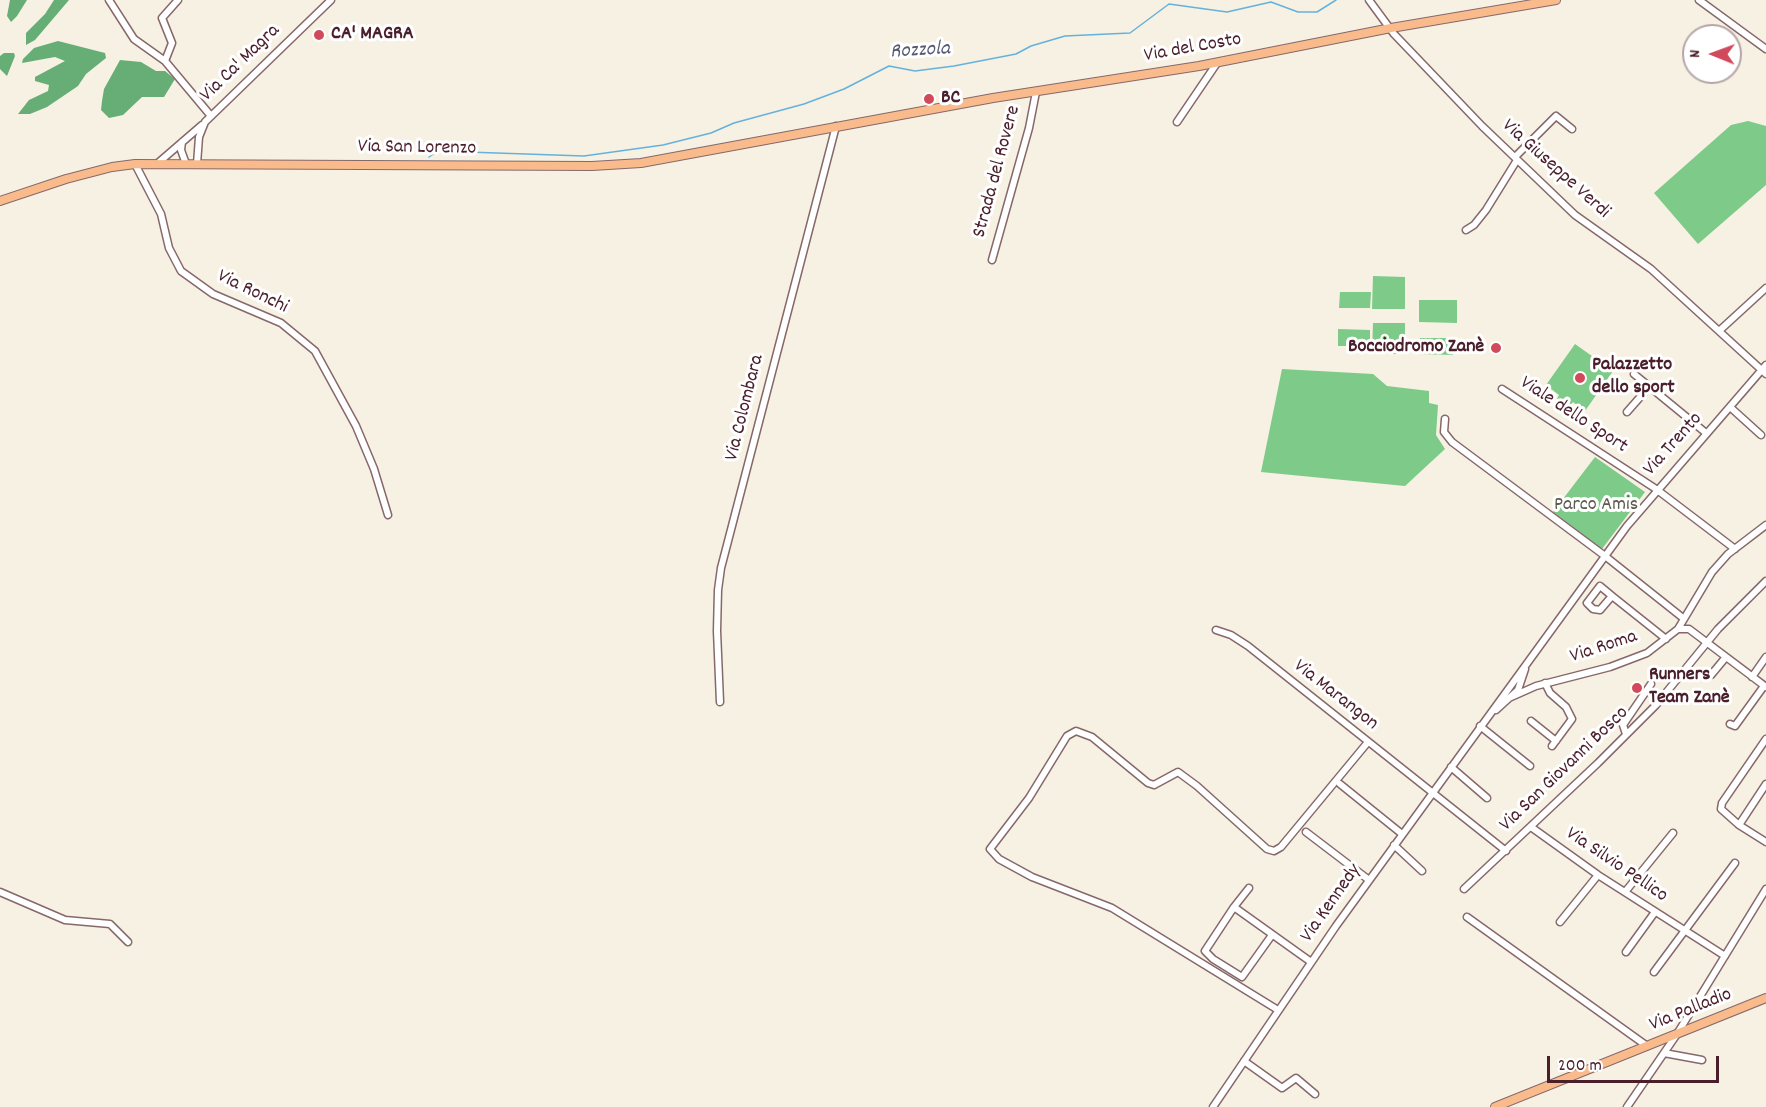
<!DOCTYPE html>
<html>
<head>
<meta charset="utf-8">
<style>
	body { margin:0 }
	#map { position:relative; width:1766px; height:1107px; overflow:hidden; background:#f6f1e2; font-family:Dekko,sans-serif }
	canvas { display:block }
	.north { position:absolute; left:1682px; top:24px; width:60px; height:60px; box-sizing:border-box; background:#fff; border:2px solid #b7a5aa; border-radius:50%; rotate:271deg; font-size:16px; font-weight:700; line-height:24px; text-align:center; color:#4a1f2b }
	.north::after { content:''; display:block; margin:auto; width:21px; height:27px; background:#d1495b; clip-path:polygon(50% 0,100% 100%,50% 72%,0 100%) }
	.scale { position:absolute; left:1547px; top:1056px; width:172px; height:27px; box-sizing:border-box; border:3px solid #4a1f2b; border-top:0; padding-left:8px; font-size:18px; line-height:21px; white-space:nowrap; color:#4a1f2b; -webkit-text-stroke:4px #fff; paint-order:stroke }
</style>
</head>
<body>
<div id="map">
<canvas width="1766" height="1107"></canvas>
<div class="north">N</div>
<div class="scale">200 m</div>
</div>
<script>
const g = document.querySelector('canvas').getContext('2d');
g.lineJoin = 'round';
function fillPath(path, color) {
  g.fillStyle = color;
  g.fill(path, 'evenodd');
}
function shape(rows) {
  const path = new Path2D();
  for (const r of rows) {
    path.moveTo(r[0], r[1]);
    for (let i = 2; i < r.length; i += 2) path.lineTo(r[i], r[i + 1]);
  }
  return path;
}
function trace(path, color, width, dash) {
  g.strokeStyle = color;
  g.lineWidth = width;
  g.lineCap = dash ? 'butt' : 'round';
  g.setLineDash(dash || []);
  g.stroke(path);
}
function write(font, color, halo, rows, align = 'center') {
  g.font = font + ' Dekko,sans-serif';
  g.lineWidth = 6;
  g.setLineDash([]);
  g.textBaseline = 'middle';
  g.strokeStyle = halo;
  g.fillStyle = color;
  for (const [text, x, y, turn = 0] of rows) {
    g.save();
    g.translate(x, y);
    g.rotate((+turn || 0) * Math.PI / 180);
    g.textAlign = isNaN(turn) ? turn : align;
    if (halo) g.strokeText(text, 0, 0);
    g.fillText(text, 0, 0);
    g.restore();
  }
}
fillPath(shape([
	[1748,121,1766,126,1766,185,1698,244,1654,193,1731,125],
	[1373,276,1405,277,1405,309,1372,309],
	[1340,292,1371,292,1370,308,1339,308],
	[1419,300,1457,300,1457,323,1419,322],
	[1373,323,1405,323,1405,354,1372,354],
	[1338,329,1370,330,1370,346,1338,346],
	[1420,338,1453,338,1453,355,1420,354],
	[1575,344,1613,371,1585,411,1573,402,1569,407,1557,399,1559,395,1546,385],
	[1282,369,1373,374,1387,386,1429,391,1429,403,1438,405,1436,435,1445,449,1405,486,1261,472],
	[1595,457,1645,492,1602,549,1553,512]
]), '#7dca89');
fillPath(shape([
	[10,0,27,0,17,16,11,22,7,16],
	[54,0,69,0,35,40,26,45,26,33,45,14],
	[58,41,105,53,106,58,86,74,78,86,47,107,30,114,18,114,29,100,48,91,49,85,35,81,35,77,65,61,55,57,22,63,23,59,34,48],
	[4,53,14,53,15,56,7,76,0,69,0,56],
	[120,60,141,62,156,71,165,71,175,79,164,97,142,97,123,115,109,118,101,110,102,101,104,89]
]), '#66ae75');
trace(shape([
	[429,157,438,151,584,156,663,145,711,133,734,123,804,104,844,89,889,66,915,71,954,66,1016,54,1031,46,1065,36,1130,33,1169,4,1227,12,1271,2,1298,12,1317,12,1336,0]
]), '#65b1de', 1.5);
const minor = shape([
	[109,0,134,39,165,61,211,116],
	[1369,0,1394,34,1482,126,1575,215,1651,269,1766,374],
	[1699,0,1766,49],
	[165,61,172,43,162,18,178,0],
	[1177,122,1217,63],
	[182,142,181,150,186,164],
	[1515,157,1556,116,1572,129],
	[158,163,202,125],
	[135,164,161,214,169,248,181,271,213,294,281,323,315,351,356,426,374,469,388,515],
	[197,164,199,137,205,122,331,0],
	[1466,230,1474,225,1486,210,1517,160],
	[992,260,1029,128,1036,92],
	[1719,331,1766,288],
	[1634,374,1706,433],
	[1502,389,1656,489,1735,549],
	[1730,407,1761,435],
	[1627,412,1649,387],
	[1445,419,1444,432,1452,442,1605,556,1683,618],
	[1612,596,1600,610,1593,609,1587,603,1600,586,1612,596,1666,639],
	[1678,629,1689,629,1766,687],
	[1216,630,1231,635,1248,646,1506,851],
	[1711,675,1726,657],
	[1752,677,1766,657],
	[1545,683,1550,693,1566,707,1572,719,1552,746],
	[1509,698,1536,686,1610,667,1647,653,1678,629,1712,572,1728,554,1766,525],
	[720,702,717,631,718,590,721,568,836,126],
	[1496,710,1518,690,1525,669],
	[1531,721,1556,741],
	[1730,724,1735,726,1764,686],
	[1480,726,1530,766],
	[1626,734,1623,725,1651,684],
	[1766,739,1722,803,1721,809,1739,825,1766,842],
	[1451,767,1487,798],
	[1340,784,1402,834],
	[1739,825,1766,784],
	[1531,827,1598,875,1725,956],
	[1306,832,1369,880],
	[1394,845,1422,871],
	[1249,888,1234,907,1311,962],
	[1464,889,1598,763,1656,705,1718,629,1766,581],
	[0,892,65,920,110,924,128,942],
	[1625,892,1673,833],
	[1234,907,1205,951,1213,959,1242,977,1272,935],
	[1467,917,1647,1046],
	[1560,922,1598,875],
	[1626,952,1655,912],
	[1654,972,1735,863],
	[1278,1010,1112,908,1032,877,999,859,990,849,1029,798,1067,736,1076,731,1092,737,1148,783,1154,785,1178,772,1197,786,1267,849,1274,851,1281,847,1368,742],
	[1664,1053,1702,1060],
	[1244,1061,1282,1088,1296,1078,1315,1094],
	[1213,1107,1336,926,1627,526,1766,365],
	[1627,1107,1677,1034,1766,889]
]);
const major = shape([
	[0,201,66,179,112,167,135,164,592,166,641,163,993,98,1199,66,1391,28,1556,0],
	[1495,1107,1766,998]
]);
trace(minor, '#86686b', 9);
trace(major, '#86686b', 10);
trace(minor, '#fff', 6);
trace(major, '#fabb8c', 8);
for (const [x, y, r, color] of [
	[319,35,6,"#d1495b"],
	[929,99,6,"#d1495b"],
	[1496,348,6,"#d1495b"],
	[1580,378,6,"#d1495b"],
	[1637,688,6,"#d1495b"]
]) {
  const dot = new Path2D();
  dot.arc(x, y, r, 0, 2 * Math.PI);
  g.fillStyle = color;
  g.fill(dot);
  trace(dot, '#fff', 2);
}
write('bold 20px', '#4a1f2b', '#fff', [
	["CA' MAGRA",331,35],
	["BC",941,99],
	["Bocciodromo Zanè",1484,348,"right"],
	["Palazzetto",1592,366],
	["dello sport",1592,389],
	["Runners",1649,676],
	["Team Zanè",1649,699]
], 'left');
write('20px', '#4a1f2b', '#fff', [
	["Via del Costo",1193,49,-10],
	["Via Ca' Magra",241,64,-44],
	["Via San Lorenzo",417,149,1],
	["Via Giuseppe Verdi",1555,170,42],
	["Strada del Rovere",998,172,-75],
	["Via Ronchi",252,293,26],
	["Via Colombara",746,408,-76],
	["Viale dello Sport",1573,416,33],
	["Via Trento",1674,445,-48],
	["Via Roma",1604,648,-18],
	["Via Marangon",1335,696,38],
	["Via San Giovanni Bosco",1565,770,-44],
	["Via Silvio Pellico",1616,866,34],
	["Via Kennedy",1332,904,-55],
	["Via Palladio",1691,1011,-22]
]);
write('20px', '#5c5b4c', '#fff', [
	["Parco Amis",1596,506]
]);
write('italic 21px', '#555973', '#fff', [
	["Rozzola",920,52,-3]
]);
</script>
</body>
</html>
